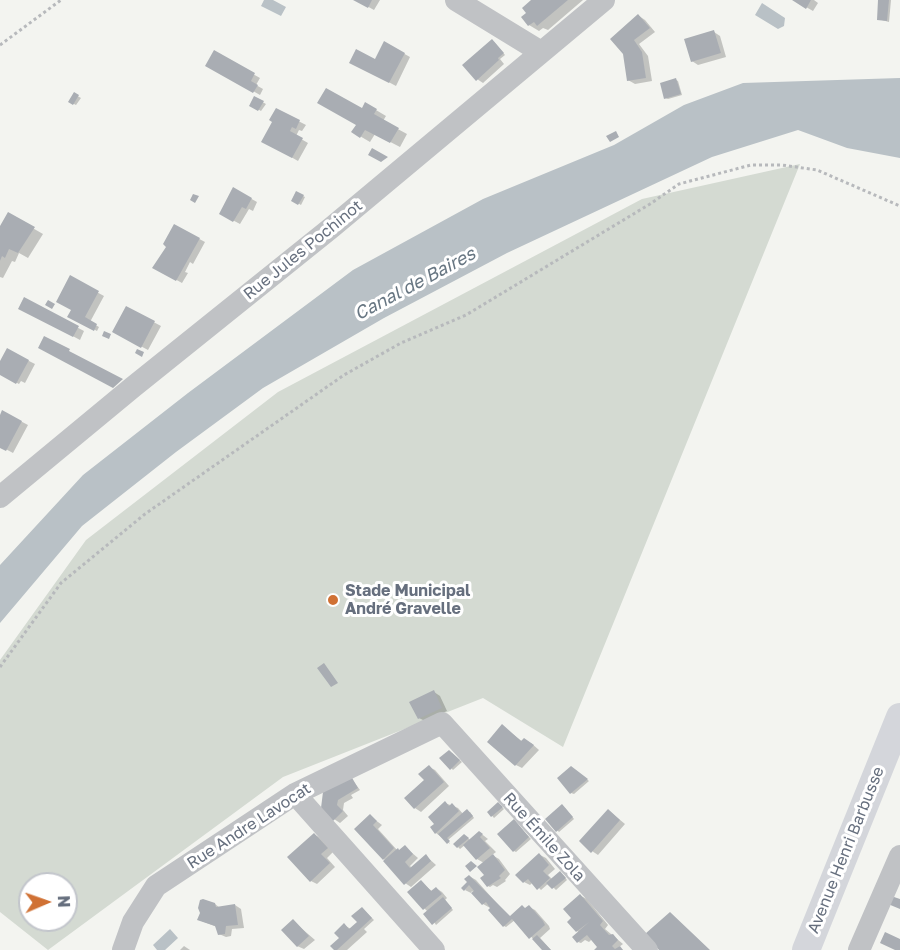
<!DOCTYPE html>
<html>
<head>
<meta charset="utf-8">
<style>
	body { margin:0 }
	#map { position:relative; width:900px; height:950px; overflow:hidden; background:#f3f4f0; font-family:"Golos Text",sans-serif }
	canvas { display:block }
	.north { position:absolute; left:18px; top:872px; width:60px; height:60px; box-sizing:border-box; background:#fff; border:2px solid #c2c5cb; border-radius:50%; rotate:88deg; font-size:16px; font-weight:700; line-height:24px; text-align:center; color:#666f7e }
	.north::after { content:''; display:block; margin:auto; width:21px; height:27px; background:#d07134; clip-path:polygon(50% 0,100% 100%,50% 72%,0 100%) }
</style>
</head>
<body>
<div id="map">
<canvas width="900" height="950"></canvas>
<div class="north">N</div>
</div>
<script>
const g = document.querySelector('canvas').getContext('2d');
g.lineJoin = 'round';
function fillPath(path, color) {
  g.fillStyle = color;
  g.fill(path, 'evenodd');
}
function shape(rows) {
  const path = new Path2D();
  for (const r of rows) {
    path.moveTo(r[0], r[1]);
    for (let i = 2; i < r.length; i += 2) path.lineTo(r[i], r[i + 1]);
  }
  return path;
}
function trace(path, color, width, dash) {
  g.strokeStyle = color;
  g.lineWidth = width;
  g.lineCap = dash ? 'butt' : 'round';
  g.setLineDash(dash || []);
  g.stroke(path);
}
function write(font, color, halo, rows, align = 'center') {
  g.font = font + ' "Golos Text",sans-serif';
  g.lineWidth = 6;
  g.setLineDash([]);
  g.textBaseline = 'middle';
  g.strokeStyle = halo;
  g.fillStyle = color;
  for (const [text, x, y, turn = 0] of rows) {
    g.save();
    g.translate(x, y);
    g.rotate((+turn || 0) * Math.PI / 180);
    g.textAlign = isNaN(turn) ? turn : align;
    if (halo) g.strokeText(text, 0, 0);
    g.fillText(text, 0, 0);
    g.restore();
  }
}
fillPath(shape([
	[800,164,563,747,483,698,283,777,48,950,0,912,0,660,86,540,278,392,642,199],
	[30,884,66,884,66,920,30,920]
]), '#d4dad2');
fillPath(shape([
	[264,0,273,0,286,7,281,16,261,6],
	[762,3,785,18,784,26,778,29,755,15],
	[900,78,900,158,847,148,798,130,712,157,507,253,384,318,263,388,176,452,82,526,0,623,0,565,83,475,188,393,353,270,483,199,614,145,684,105,743,83],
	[170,929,178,938,165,950,157,950,153,945]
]), '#b9c1c6');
fillPath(shape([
	[356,0,380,0,374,10],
	[533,0,583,0,548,30,543,28,539,31,529,25],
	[794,0,814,0,818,3,813,11],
	[880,0,891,0,889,22,878,19],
	[639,16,645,20,655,32,639,44,648,56,652,81,635,84,628,80,624,54],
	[714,32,720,36,726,57,698,65,692,61],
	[494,42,505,55,500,59,504,64,483,83,477,79],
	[385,43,410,57,396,86,351,62,375,61],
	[214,52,260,78,256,85,263,89,260,95,207,65],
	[676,80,678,81,682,95,668,99,665,98],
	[74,94,81,98,76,105,70,102],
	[255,98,266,104,261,111,251,105],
	[366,104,386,116,383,121,407,134,400,147,375,134,370,142,353,132],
	[277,110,306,125,302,131,299,130,296,136,308,143,298,161,263,141,274,122],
	[234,189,257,202,253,211,249,209,240,224,221,214],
	[297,193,305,197,301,205,293,200],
	[8,214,43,234,28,258,19,253,15,262,12,261,3,278,0,277,0,230],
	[175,226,205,242,193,264,190,262,185,272,188,273,182,283,155,268,169,246],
	[71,278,104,296,90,322,99,327,97,331,69,316,72,309],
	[25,300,84,331,80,340,21,308],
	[127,308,161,326,148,350,114,332],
	[7,350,35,364,25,383,21,381,19,384,0,374,0,364],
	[3,412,28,425,13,453,0,446,0,418],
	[434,692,440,696,447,711,425,721,419,718],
	[502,726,523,742,531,743,539,750,522,768,516,765],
	[452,753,462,762,453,770,451,768],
	[429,767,435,770,449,786,421,812,415,808],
	[574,769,589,781,574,794,571,793],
	[351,778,360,790,351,795,353,798,344,803,343,810,348,816,340,823,334,819,323,807],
	[445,803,458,808,463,814,470,812,474,818,448,840,450,844,436,833,436,824],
	[501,806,504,809,494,818,489,812],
	[565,808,574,819,559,832,557,830],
	[608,810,625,824,598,855,592,851],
	[370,816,382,825,378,829,397,850,400,851,405,847,418,858,410,866,412,868,426,856,436,865,411,887,405,883,383,858],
	[516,823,531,839,516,852,514,851],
	[479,832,488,839,485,841,496,852,492,855,499,859,510,874,505,880,506,881,497,887,493,885,490,887,488,886,485,877,484,863,477,859,465,845,460,849,458,847,467,837,470,840],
	[315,835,321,838,333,852,327,858,335,867,317,884,311,881],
	[540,855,546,858,555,869,548,875,553,880,563,875,567,880,556,890,549,883,541,890,533,882,530,885,524,882],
	[469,876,476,880,510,918,529,907,535,910,549,926,550,929,540,938,551,950,544,950,515,920,506,927,504,926,492,909,483,904,472,891,471,893,465,890,469,883],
	[421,882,433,892,436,888,442,892,447,898,445,900,453,910,436,925,428,912,409,893],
	[581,896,587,899,608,925,605,929,623,944,619,947,623,950,596,950,599,947,592,939,589,942,585,940,581,943,578,942,580,933,577,931,573,918],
	[215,904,220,908,235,905,241,909,244,928,232,929,231,936,226,937,219,934,217,927,199,920],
	[364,910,374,920,364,929,367,932,347,950,336,950,344,925,351,929,359,922],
	[293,921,315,940,304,949,297,946],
	[184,946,190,950,180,950]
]), '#0003');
fillPath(shape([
	[353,0,372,0,368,8],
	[531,0,568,0,537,26,534,22,528,26,521,17,526,13,522,8],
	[792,0,811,0,806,9],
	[878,0,889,0,887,21,877,20],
	[638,14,650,28,634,40,642,52,646,78,627,81,623,54,610,39],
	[714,30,721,53,691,62,684,39],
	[492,39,504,53,498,58,499,60,476,81,462,65],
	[384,41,405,53,389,83,349,63,356,49,375,59],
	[214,50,255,73,251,81,258,85,253,93,205,66],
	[676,78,681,94,664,99,660,83],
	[326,88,362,108,365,102,377,109,374,114,399,128,390,143,365,130,360,138,351,132,356,125,317,103],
	[74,92,79,95,73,105,68,102],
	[254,96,264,101,258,111,249,106],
	[276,108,300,120,296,129,292,127,290,131,303,138,292,158,261,142,272,122,269,120],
	[616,131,619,137,610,142,606,136],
	[372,148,388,157,381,162,368,155],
	[233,187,252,198,246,209,242,207,233,222,219,214],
	[296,191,304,195,298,205,291,201],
	[193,194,199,196,195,203,190,200],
	[8,212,35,227,18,253,9,249,5,258,2,256,0,261,0,226],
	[174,224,200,238,176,281,152,268,166,247,163,244],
	[70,275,99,291,85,317,97,324,94,331,67,317,71,310,56,302],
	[24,297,79,326,73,337,18,309],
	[48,300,55,304,52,309,45,305],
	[126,306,155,321,141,348,112,332],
	[104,331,111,334,109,339,102,336],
	[44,336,70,349,69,351,123,379,113,388,38,348],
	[7,348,29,360,16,384,0,375,0,361],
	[137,349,144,352,142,357,135,353],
	[2,410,22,421,6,451,0,448,0,415],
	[324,663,338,683,331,687,317,668],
	[434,690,442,708,418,719,409,702],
	[502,724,521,741,524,738,534,745,515,766,487,742],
	[449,750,460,760,450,770,439,758],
	[429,765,444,782,414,809,404,798,424,780,418,774],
	[571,766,588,779,570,794,557,778],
	[351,776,358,788,338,800,337,805,343,811,333,821,321,808,323,792],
	[445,801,449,806,452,803,459,811,435,834,430,827,434,824,428,817],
	[498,802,503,807,491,817,487,812],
	[562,804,573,817,556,832,545,819],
	[467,809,473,816,447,838,450,841,447,844,438,834],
	[608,809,620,820,591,853,579,841],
	[370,814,377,821,373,825,394,848,383,860,354,829],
	[514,819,529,837,513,852,497,834],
	[479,831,483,834,480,837,490,848,476,860,463,845],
	[314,833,328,848,321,854,330,863,310,882,287,857],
	[464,834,469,838,457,848,453,844],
	[405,845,413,854,405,862,410,868,426,854,431,861,404,885,383,861,398,848,399,850],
	[539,853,549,865,543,871,550,878,537,890,528,879,523,883,515,875],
	[493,854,505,870,499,876,501,878,487,887,480,878,484,875,477,867],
	[471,861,477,866,470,872,465,866],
	[560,871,566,878,552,889,546,883],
	[469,875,510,916,522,905,525,908,529,905,543,921,545,925,529,939,512,919,503,927,488,910,490,908,486,902,482,905,471,893,474,891,469,885,464,891,461,888,467,882,464,879],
	[421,880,431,891,436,887,442,894,423,910,407,892],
	[580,894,603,921,600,925,609,935,613,934,618,940,612,946,615,949,620,946,623,950,594,950,597,947,587,935,577,943,572,937,589,922,576,932,567,922,571,918,563,909],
	[891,896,900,899,900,909,888,904],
	[443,897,452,908,432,925,423,914],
	[203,899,215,903,216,907,235,904,238,925,226,926,225,934,218,935,215,926,197,920,200,913,198,908,200,900],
	[362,907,372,918,337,950,334,950,330,946,339,938,334,933,344,923,349,929,357,922,351,916],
	[670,912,710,950,659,950,645,934],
	[293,919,309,936,297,947,281,930],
	[885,932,900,939,900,950,895,950,880,943],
	[537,935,551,950,542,950,532,939]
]), '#a9adb3');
trace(shape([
	[0,45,61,0],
	[0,667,61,583,145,514,344,375,401,343,466,315,650,204,679,184,751,165,782,165,817,170,900,206]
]), '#b7b9bc', 3, [3, 3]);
trace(shape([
	[456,0,541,52],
	[0,497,133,387,331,228,604,0],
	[295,794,434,950],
	[123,950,133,922,156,886,295,794,442,723,647,950],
	[859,950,900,856]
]), '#c0c2c5', 22);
trace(shape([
	[806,950,900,717]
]), '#d4d6db', 28);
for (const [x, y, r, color] of [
	[333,600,6,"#d07134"]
]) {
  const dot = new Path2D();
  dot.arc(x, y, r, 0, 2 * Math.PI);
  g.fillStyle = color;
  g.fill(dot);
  trace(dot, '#fff', 2);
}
write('16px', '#666f7e', '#fff', [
	["Rue Jules Pochinot",303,250,-39],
	["Rue Andre Lavocat",249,826,-33],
	["Rue Émile Zola",544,837,48],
	["Avenue Henri Barbusse",846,850,-68]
]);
write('bold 16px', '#666f7e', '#fff', [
	["Stade Municipal",345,591],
	["André Gravelle",345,609]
], 'left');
write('italic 18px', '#677682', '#fff', [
	["Canal de Baires",415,284,-28]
]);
</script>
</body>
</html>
